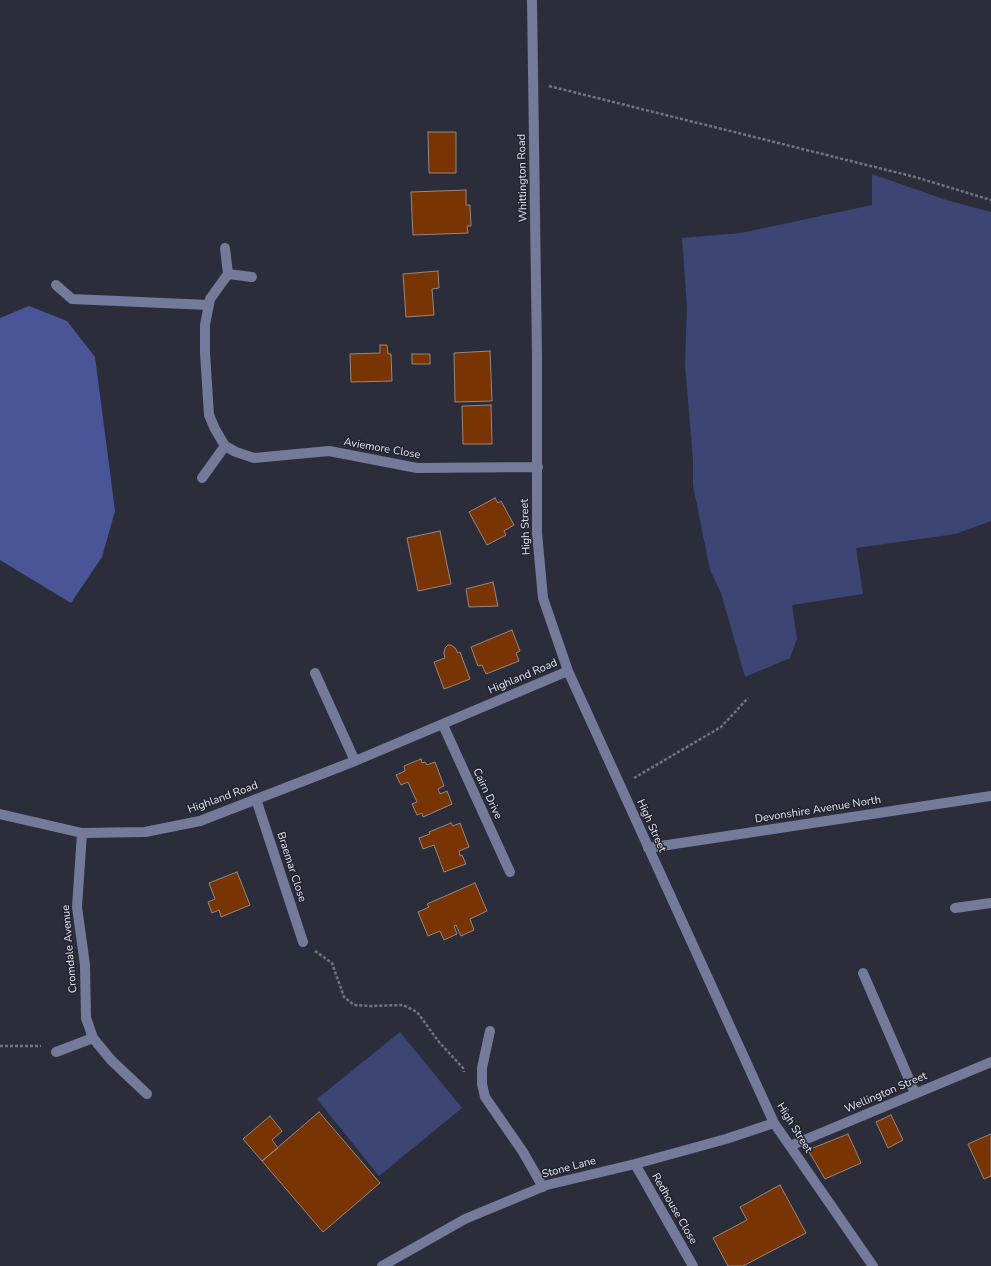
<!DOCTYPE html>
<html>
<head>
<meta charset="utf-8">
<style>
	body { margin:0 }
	canvas { display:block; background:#2b2e3a }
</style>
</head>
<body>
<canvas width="991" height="1266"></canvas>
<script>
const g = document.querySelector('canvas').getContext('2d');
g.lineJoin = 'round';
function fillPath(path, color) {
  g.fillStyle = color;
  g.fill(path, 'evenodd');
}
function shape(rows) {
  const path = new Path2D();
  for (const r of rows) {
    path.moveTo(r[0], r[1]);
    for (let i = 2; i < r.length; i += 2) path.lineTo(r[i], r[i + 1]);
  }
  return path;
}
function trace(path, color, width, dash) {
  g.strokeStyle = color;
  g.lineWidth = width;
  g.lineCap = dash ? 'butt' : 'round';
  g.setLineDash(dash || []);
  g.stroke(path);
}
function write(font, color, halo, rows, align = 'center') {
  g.font = font + ' "Nunito Sans",sans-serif';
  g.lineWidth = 3;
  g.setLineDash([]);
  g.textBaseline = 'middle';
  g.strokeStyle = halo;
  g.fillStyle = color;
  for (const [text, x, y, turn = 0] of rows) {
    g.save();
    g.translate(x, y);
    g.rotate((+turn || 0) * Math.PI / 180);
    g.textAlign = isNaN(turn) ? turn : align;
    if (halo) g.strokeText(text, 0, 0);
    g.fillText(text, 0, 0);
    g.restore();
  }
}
fillPath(shape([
	[872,174,946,200,991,212,991,521,955,534,856,548,863,594,792,605,797,639,790,658,745,677,721,593,710,570,693,485,693,460,685,365,687,307,682,238,741,233,872,205],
	[400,1032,462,1108,379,1176,317,1099]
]), '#3c4574');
fillPath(shape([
	[29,306,67,321,95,357,115,511,102,557,71,603,0,560,0,318]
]), '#4a5598');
const building = shape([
	[428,132,456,132,456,173,429,173,428,132],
	[466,190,466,205,470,205,471,226,467,226,468,233,413,235,411,192,466,190],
	[438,271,439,288,432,289,434,315,406,317,403,274,438,271],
	[380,345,387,345,388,354,391,354,392,381,351,382,350,354,380,353,380,345],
	[490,351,492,401,455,402,454,353,490,351],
	[412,354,430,354,430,364,412,364,412,354],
	[491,405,492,444,463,444,462,406,491,405],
	[495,498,498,503,501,501,514,525,504,531,506,535,487,545,469,512,495,498],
	[440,531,451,584,418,591,407,538,440,531],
	[493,582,498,606,469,607,466,589,493,582],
	[512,630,520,651,516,653,519,661,486,674,482,665,478,666,471,647,512,630],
	[448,645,451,645,455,648,458,653,460,652,470,679,444,689,434,662,445,658,444,653,445,648,448,645],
	[421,759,422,763,425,762,427,765,435,762,444,786,438,789,440,794,447,791,452,804,423,817,422,813,417,815,412,804,417,802,408,782,401,785,396,775,405,771,404,766,421,759],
	[451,823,453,826,460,823,469,847,459,851,460,856,462,855,466,864,444,872,434,845,423,849,419,838,430,834,429,832,451,823],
	[237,872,250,905,221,917,219,910,212,913,208,902,215,899,209,883,237,872],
	[475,883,487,911,470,919,474,930,461,936,456,925,454,926,457,934,444,940,440,931,428,936,418,912,429,907,427,904,475,883],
	[319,1112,380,1183,323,1232,262,1161,319,1112],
	[891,1115,903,1140,888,1148,876,1122,891,1115],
	[270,1116,282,1131,272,1140,278,1148,262,1161,243,1139,270,1116],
	[848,1134,861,1163,825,1179,808,1150,848,1134],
	[991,1134,991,1176,984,1179,968,1144,991,1134],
	[780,1185,806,1233,743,1266,728,1266,713,1238,747,1220,740,1207,780,1185]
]);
fillPath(building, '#783403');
trace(building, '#96877f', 1);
trace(shape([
	[549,86,915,177,991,200],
	[634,778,721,727,748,698],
	[315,951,332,963,344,997,354,1005,371,1006,403,1005,417,1012,439,1042,463,1068,464,1072],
	[0,1046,41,1046]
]), '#72757f', 2.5, [3, 2]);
trace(shape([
	[532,0,537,356,537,533,543,598,568,671,774,1123,873,1266],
	[225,248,228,274,252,277],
	[228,274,210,299,205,325,205,353,209,415,215,429,225,446,236,452,254,458,329,451,417,468,538,467],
	[56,285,72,299,209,305],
	[202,478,225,446],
	[315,673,355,761],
	[443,725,510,872],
	[256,799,303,942],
	[0,814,82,833,145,832,200,821,355,761,568,671],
	[82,833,77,907,85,965,86,1018,93,1038,111,1060,147,1094],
	[648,848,991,796],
	[955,908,991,903],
	[863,973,915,1093],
	[490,1031,482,1068,482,1084,485,1097,523,1152,543,1187],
	[56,1052,93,1038],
	[790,1146,991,1062],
	[635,1164,693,1266],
	[382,1266,465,1219,547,1185,635,1164,726,1139,774,1123]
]), '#737a9a', 10);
write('11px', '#e6e8f0', '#212430', [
	["Whittington Road",523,178,-91],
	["Aviemore Close",382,449,10],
	["High Street",526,527,-92],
	["Highland Road",523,677,-23],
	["Cairn Drive",487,794,65],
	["Highland Road",223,798,-20],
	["Devonshire Avenue North",818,810,-9],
	["High Street",651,826,66],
	["Braemar Close",291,867,72],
	["Cromdale Avenue",70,949,-95],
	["Wellington Street",886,1093,-23],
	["High Street",794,1128,58],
	["Stone Lane",569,1168,-15],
	["Redhouse Close",674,1209,60]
]);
</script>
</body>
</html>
